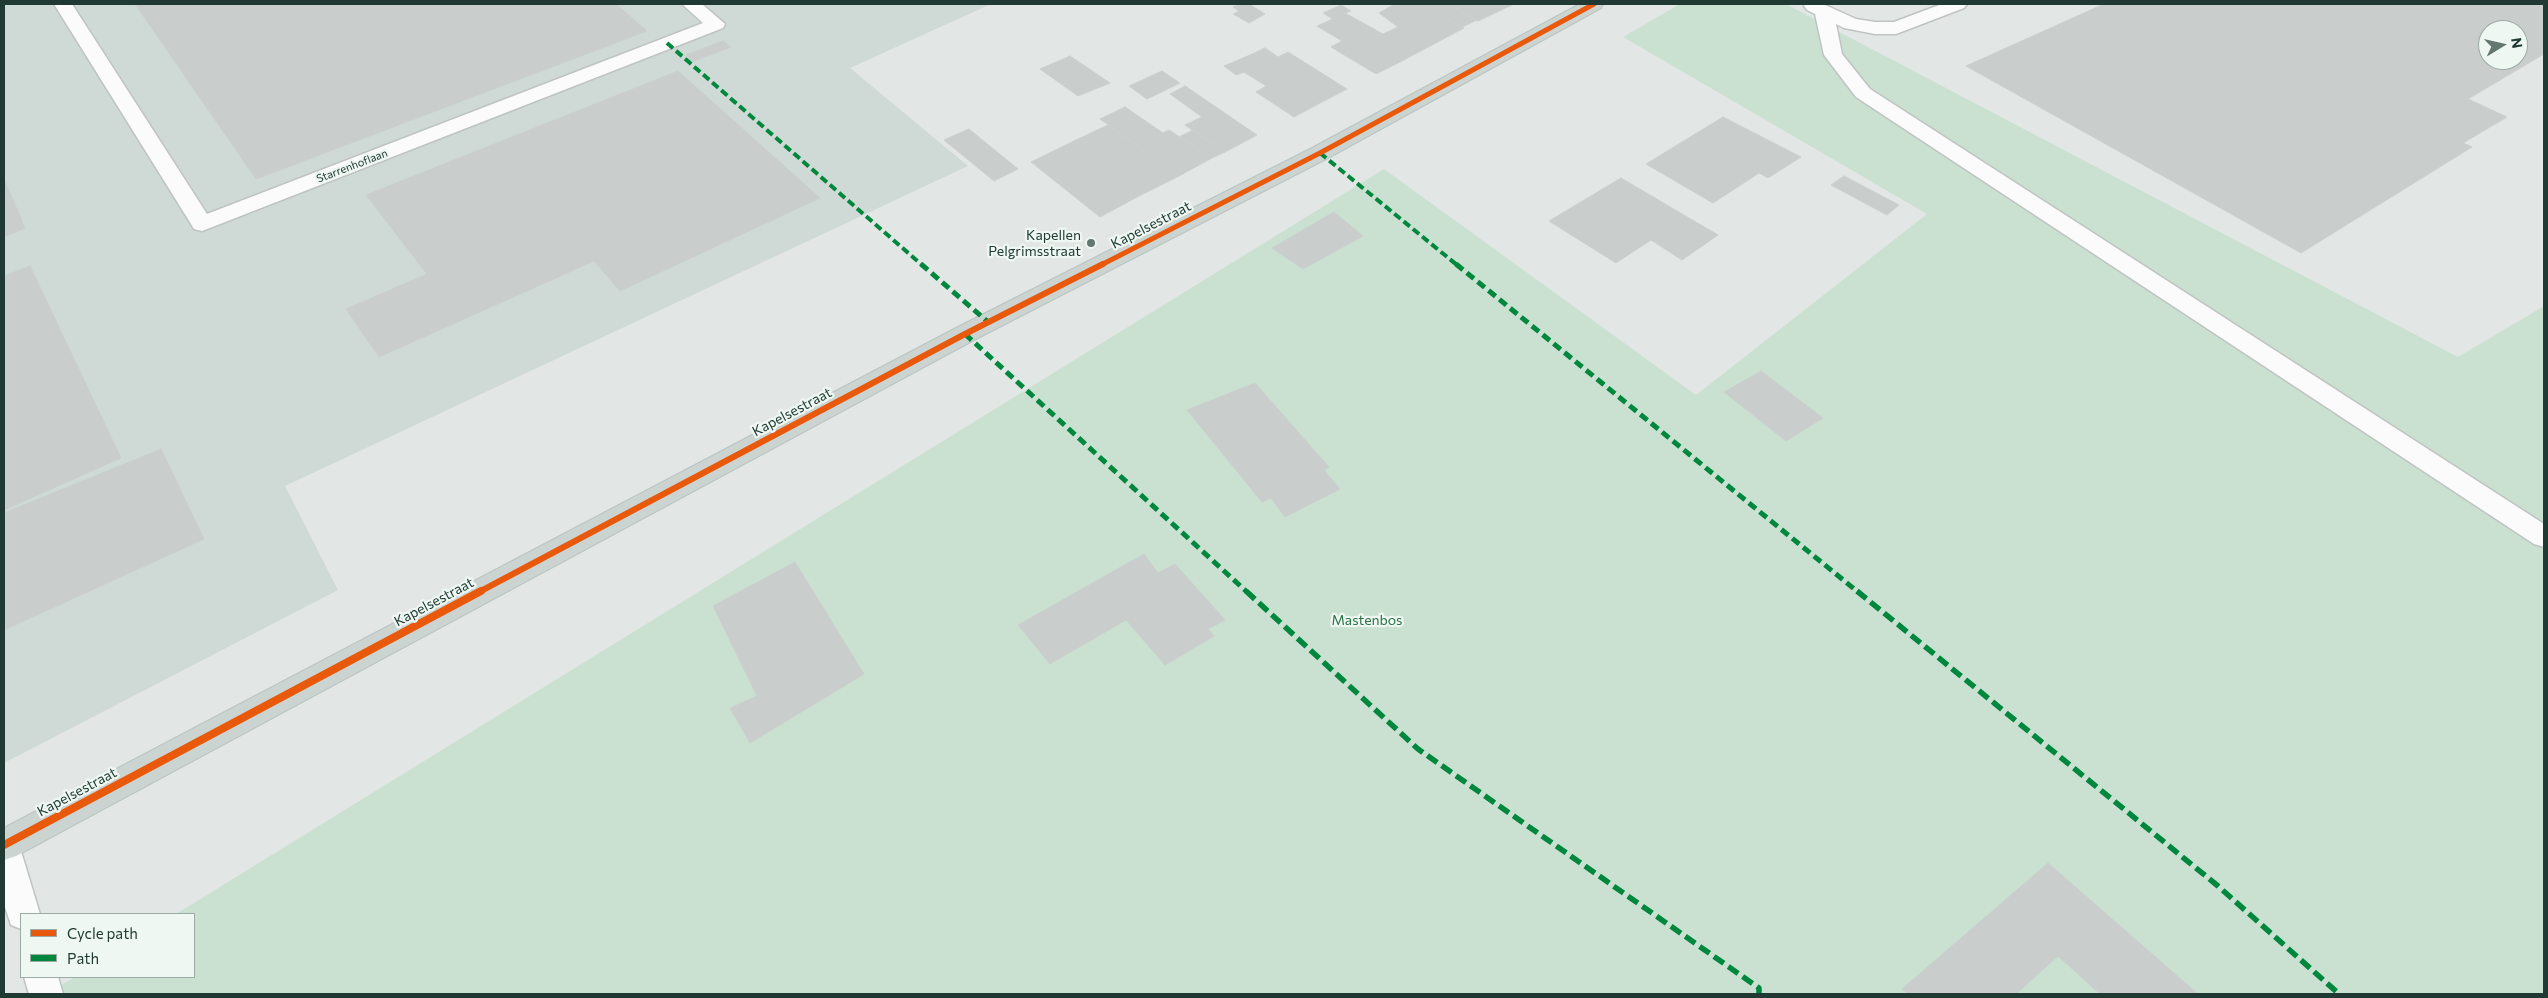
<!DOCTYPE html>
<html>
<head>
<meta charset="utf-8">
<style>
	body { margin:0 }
	#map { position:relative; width:2548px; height:998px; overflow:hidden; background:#e2e7e5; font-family:Commissioner,sans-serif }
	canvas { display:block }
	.frame { position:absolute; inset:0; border:5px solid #203a33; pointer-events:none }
	.legend { position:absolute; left:20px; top:913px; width:175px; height:65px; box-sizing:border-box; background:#eff7f3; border:1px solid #9caba6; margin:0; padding:6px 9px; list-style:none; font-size:15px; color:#203a33 }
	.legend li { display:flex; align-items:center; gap:10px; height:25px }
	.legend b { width:25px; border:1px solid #9caba6 }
	.north { position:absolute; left:2478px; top:20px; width:50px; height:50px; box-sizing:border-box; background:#eff7f3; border:1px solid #9caba6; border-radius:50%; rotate:81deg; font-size:14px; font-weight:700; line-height:20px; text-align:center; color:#203a33 }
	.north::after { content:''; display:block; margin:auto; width:18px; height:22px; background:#647771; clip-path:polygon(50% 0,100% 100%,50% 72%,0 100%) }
</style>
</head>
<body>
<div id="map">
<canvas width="2548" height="998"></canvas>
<div class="frame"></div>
<ul class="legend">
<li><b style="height:6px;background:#e8590c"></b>Cycle path</li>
<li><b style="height:6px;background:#00873e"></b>Path</li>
</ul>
<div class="north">N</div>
</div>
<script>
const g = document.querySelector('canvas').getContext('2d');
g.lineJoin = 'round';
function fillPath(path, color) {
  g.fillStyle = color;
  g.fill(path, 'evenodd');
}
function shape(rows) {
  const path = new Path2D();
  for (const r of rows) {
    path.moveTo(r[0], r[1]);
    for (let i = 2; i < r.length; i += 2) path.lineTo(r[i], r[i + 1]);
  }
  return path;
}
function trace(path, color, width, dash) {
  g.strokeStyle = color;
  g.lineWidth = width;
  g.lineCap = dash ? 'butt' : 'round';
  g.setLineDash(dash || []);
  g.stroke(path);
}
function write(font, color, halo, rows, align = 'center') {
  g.font = font + ' Commissioner,sans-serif';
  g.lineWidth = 4.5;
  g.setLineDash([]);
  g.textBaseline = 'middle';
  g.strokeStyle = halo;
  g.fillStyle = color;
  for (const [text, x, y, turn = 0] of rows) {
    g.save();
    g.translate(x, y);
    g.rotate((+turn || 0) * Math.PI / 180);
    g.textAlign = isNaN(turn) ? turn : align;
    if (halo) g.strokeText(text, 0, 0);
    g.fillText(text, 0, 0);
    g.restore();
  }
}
fillPath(shape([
	[4,4,991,4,850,68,968,166,285,486,338,590,4,763]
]), '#cfd9d5');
fillPath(shape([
	[1680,4,1786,4,2458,357,2544,306,2544,994,46,994,75,977,194,977,194,914,176,914,1384,169,1696,395,1927,214,1623,37]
]), '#cae1d1');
const building = shape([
	[135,4,616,4,647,31,256,179,135,4],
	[1240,4,1249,4,1265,14,1249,23,1233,14,1239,11,1233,7,1240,4],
	[1395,4,1421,4,1464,28,1432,45,1398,27,1379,13,1395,4],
	[1421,4,1447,4,1477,20,1462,27,1421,4],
	[1447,4,1514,4,1478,21,1447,4],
	[2104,4,2544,4,2544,54,2468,99,2507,117,2463,143,2472,147,2301,253,1966,66,2104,4],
	[2488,30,2518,30,2518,60,2488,60,2488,30],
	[1341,5,1351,11,1345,13,1383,34,1398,27,1432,45,1402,61,1323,13,1341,5],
	[1333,19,1402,61,1376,74,1331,47,1342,41,1317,26,1333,19],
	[723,41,731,47,692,62,686,55,723,41],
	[1265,48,1278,57,1288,52,1347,89,1322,102,1250,55,1265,48],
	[1250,55,1322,102,1294,117,1256,92,1266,86,1244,72,1236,75,1224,66,1250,55],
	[1070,56,1110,83,1078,96,1040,69,1070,56],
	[678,71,820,198,620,291,594,261,379,357,346,309,427,274,366,195,678,71],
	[1162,71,1180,83,1147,99,1129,86,1162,71],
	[1185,86,1257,135,1225,152,1185,125,1202,117,1170,94,1185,86],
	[1125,107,1163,133,1169,130,1212,158,1179,176,1100,119,1125,107],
	[1723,117,1801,157,1768,178,1759,173,1713,203,1646,164,1723,117],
	[1108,125,1179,176,1141,195,1074,141,1108,125],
	[969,129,1018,169,994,181,944,140,969,129],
	[1193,130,1225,152,1212,158,1179,137,1193,130],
	[1074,141,1141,195,1100,217,1031,162,1074,141],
	[1844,176,1899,205,1887,215,1831,185,1844,176],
	[1621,178,1718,235,1682,260,1651,240,1616,263,1549,221,1621,178],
	[4,179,25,228,4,237,4,179],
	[1334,212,1363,236,1303,269,1272,248,1334,212],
	[30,266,121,458,4,510,4,276,30,266],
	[1761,371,1823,418,1786,441,1724,392,1761,371],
	[1255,383,1329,467,1324,470,1340,489,1285,517,1271,498,1262,502,1187,410,1255,383],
	[161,449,204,539,4,630,4,513,161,449],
	[1144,554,1158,573,1175,564,1225,620,1208,629,1214,636,1165,665,1126,620,1050,664,1018,625,1144,554],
	[795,562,864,674,750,743,730,708,757,696,713,606,795,562],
	[2048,863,2198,994,2100,994,2058,956,2016,994,1908,994,1902,989,2048,863]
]);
fillPath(building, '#c9cecc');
trace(building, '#cad0ce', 1);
const service = shape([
	[54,4,72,4,207,214,703,23,682,4,702,4,725,24,723,28,202,231,194,229,191,224,54,4],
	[1805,4,1823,4,1856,19,1875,22,1894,22,1942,4,1967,4,1964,8,1896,34,1875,34,1844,28,1836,24,1842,54,1870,89,2544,524,2544,547,2534,544,1856,97,1824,55,1815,14,1807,10,1804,6,1805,4],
	[4,833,15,838,20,848,40,914,21,914,21,929,11,925,4,904,4,833],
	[24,977,58,977,63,994,29,994,24,977]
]);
const primary = shape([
	[1580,4,1603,4,1601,8,1328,158,974,340,16,856,4,860,4,828,956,328,1312,148,1580,4]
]);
trace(service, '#bfc4c2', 3);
trace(primary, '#bbc4c1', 2);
fillPath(service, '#fbfbfb');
fillPath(primary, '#ccd4d2');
trace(shape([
	[667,43,922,265],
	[1320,153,1457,265]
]), '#00873e', 4, [8, 4]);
trace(shape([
	[921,264,988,322],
	[1456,264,1858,592],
	[965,334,1247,592]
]), '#00873e', 5, [9, 5]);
trace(shape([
	[1246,591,1418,749,1759,988,1759,994],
	[1857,591,2218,886,2339,994]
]), '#00873e', 5.5, [12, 5.5]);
trace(shape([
	[1101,265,1320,153,1594,4]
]), '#e8590c', 5);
trace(shape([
	[479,592,965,334,1103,264]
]), '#e8590c', 6);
trace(shape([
	[4,845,481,591]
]), '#e8590c', 8);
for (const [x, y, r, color] of [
	[1091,243,5,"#647771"]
]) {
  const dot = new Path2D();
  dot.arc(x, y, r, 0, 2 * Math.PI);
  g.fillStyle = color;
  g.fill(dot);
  trace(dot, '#eff7f3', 2);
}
write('11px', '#203a33', '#eff7f3', [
	["Starrenhoflaan",352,166,-21]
]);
write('14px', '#203a33', '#eff7f3', [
	["Kapelsestraat",1151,225,-27],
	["Kapelsestraat",792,412,-28],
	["Kapelsestraat",434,602,-28],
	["Kapelsestraat",77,792,-28]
]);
write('14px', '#203a33', '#eff7f3', [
	["Kapellen",1081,235],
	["Pelgrimsstraat",1081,251]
], 'right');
write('14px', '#2a7145', '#eff7f3', [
	["Mastenbos",1367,620]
]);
</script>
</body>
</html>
